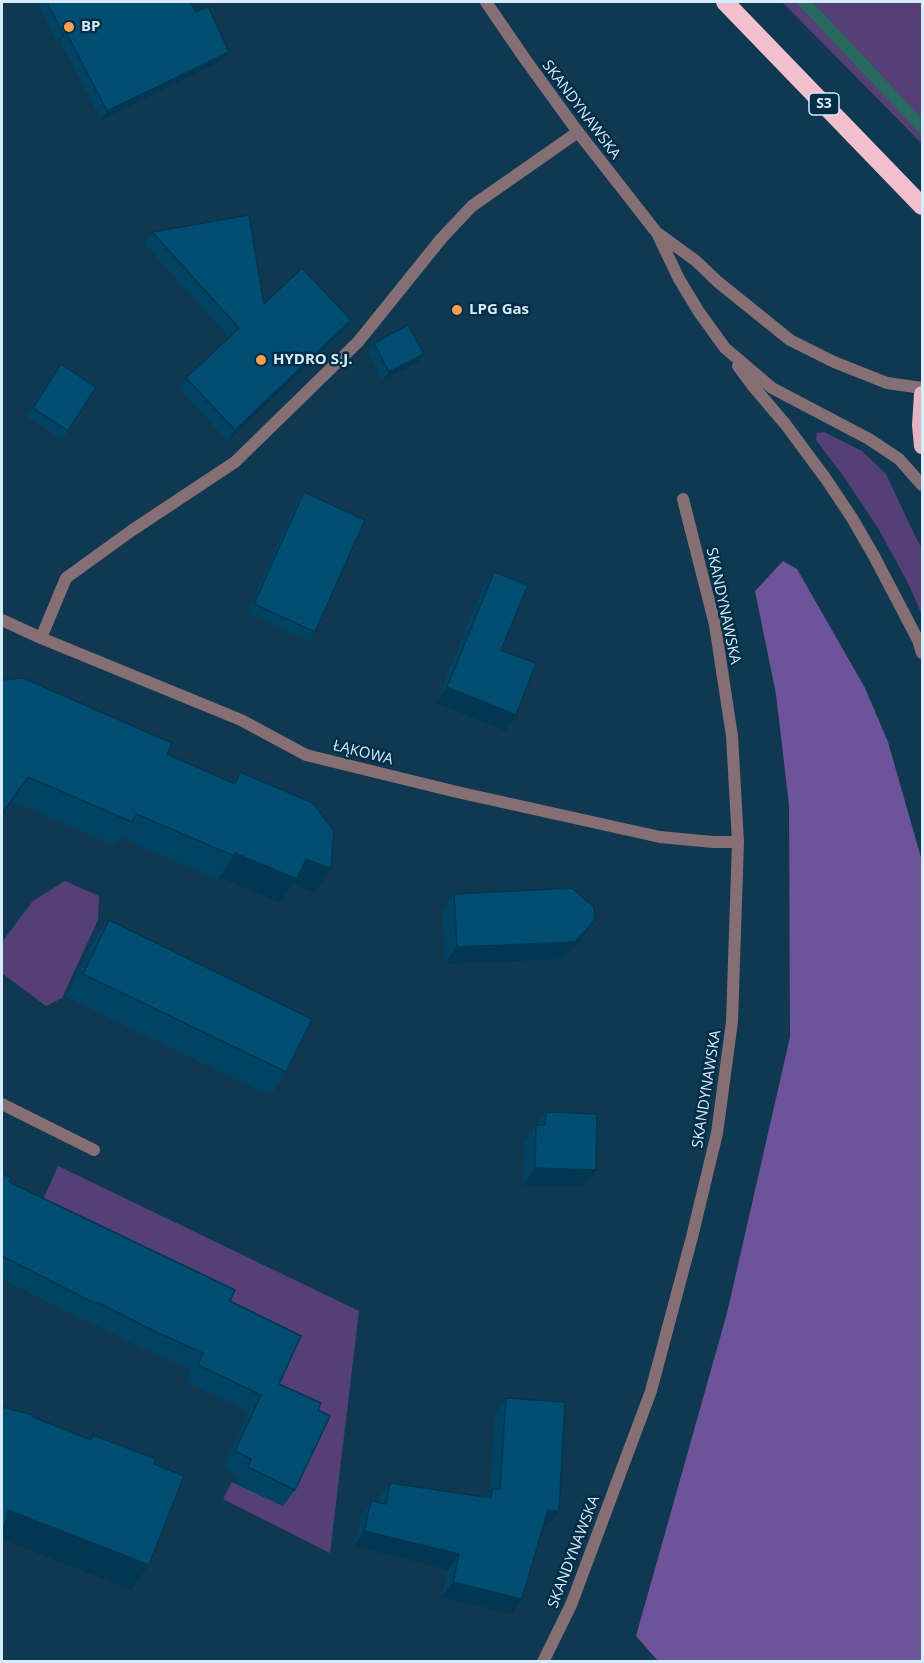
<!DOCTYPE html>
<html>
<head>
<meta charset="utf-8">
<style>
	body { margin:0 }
	#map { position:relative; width:924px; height:1663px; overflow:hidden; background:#103951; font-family:"Open Sans",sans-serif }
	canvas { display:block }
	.frame { position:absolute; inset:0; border:3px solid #d6ebfb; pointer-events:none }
</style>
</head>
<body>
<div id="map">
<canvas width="924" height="1663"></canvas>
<div class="frame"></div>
</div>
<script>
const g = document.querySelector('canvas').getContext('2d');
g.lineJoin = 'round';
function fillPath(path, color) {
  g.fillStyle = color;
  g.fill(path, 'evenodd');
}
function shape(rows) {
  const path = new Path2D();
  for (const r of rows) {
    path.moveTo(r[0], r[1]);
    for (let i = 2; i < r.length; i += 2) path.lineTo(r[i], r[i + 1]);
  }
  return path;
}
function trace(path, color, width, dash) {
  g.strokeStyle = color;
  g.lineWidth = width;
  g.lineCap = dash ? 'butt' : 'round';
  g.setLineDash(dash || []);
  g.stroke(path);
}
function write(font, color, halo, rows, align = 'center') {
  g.font = font + ' "Open Sans",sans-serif';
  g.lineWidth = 5;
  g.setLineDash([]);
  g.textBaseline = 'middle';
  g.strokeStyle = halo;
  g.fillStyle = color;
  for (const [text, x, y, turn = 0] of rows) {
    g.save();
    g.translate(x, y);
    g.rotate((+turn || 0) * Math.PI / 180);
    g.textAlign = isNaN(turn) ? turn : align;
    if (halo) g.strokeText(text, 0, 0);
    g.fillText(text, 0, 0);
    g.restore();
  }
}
fillPath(shape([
	[782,2,922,2,922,144,799,19],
	[824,432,862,451,886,474,916,538,922,548,922,615,908,583,878,528,844,477,816,440,817,433],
	[65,881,99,896,98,920,62,998,46,1006,2,973,2,942,33,901],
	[58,1166,359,1311,330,1553,223,1499,232,1482,283,1506,318,1433,35,1218]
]), '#544077');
fillPath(shape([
	[783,561,797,569,865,688,888,742,922,861,922,1660,911,1662,658,1661,636,1636,727,1313,790,1037,789,805,776,694,755,591]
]), '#6d539a');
trace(shape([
	[804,2,922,127]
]), '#2a695d', 12);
trace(shape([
	[683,499,715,625,732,736,738,842],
	[41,638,66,578,131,531,235,462,358,342,441,239,472,206,578,132],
	[2,1104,94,1150]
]), '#856f75', 12);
trace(shape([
	[2,620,41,638,241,720,306,755,457,792,660,837,713,842,738,842,732,1022,717,1133,692,1237,651,1391,571,1605,543,1662]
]), '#856f75', 12);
trace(shape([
	[486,2,525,59,578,132,657,233,679,279,699,312,725,348,772,388,869,439,899,459,922,485],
	[659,234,696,261,718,282,790,340,834,362,887,383,922,388],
	[738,366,752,385,786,425,826,479,852,518,874,556,918,640,922,653]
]), '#856f75', 12);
trace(shape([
	[922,394,920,425,922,446]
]), '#e2b4c2', 16);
trace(shape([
	[725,2,922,206]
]), '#f2bfce', 18);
fillPath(shape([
	[37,2,191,2,223,60,101,120,60,41,57,42],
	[152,232,264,304,343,331,228,441,179,389,186,378,229,337,144,243],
	[374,343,424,354,417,363,382,381,368,352],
	[61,364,68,431,62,440,26,416],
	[304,492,315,632,309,641,247,613,297,501],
	[494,572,501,650,505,731,436,703,483,587],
	[2,680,233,783,240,772,314,893,293,884,280,903,219,877,217,880,121,838,115,846,12,801],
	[454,894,595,920,583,937,563,959,445,964,442,911],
	[109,920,286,1072,270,1096,66,997,92,943],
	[546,1112,596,1170,584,1187,523,1185,524,1142],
	[2,1173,9,1182,230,1301,279,1384,318,1410,295,1490,283,1506,236,1484,239,1476,224,1468,249,1412,186,1382,191,1369,144,1349,86,1320,85,1321,2,1279],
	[506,1398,559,1511,548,1526,543,1526,512,1614,442,1597,448,1570,354,1546,361,1517,371,1501,378,1503,379,1498,390,1483,486,1497,490,1491,495,1414]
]), '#024363');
fillPath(shape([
	[66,32,60,41,57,42,63,34],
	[229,52,223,60,101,120,107,111],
	[351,320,343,331,228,441,235,430],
	[424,354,417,363,382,381,389,372],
	[447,687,516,715,505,731,436,703],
	[28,777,12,801,2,815,2,813],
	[235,853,306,859,331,869,314,893,293,884,280,903,219,877],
	[595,920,583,937,563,959,445,964,457,947],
	[535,1168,596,1170,584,1187,523,1185],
	[8,1510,149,1565,131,1590,2,1539,2,1519],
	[548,1510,559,1511,548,1526,537,1525],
	[364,1531,459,1554,448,1570,354,1546],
	[453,1582,522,1599,512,1614,442,1597]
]), '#013750');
const building = shape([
	[47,2,191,2,196,12,208,6,229,52,107,111,66,32,63,34,47,2],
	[249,215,264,304,302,268,351,320,235,430,186,378,239,328,152,232,249,215],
	[408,325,424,354,389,372,374,343,408,325],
	[61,364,96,387,68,431,33,408,61,364],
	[304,492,365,520,315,632,254,604,304,492],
	[494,572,528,585,501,650,536,663,516,715,447,687,494,572],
	[23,678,172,743,167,754,235,784,240,772,313,803,334,831,331,869,306,859,297,879,235,853,234,856,136,814,132,822,28,777,2,813,2,680,23,678],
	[572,888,594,907,595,920,575,942,457,947,454,894,572,888],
	[109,920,312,1019,286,1072,83,974,109,920],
	[546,1112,597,1114,596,1170,535,1168,536,1125,545,1125,546,1112],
	[2,1173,11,1178,9,1182,235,1290,230,1301,301,1336,279,1384,321,1403,318,1410,330,1416,295,1490,248,1467,251,1459,235,1451,261,1395,198,1365,203,1353,156,1332,97,1302,96,1304,2,1256,2,1173],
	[506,1398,565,1402,559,1511,548,1510,522,1599,453,1582,459,1554,364,1531,371,1501,386,1504,390,1483,491,1498,492,1489,500,1489,506,1398],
	[2,1407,34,1415,33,1417,91,1440,93,1435,156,1459,154,1464,184,1476,149,1565,8,1510,2,1535,2,1407]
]);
fillPath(building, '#024e73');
trace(building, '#013750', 1.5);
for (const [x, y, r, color] of [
	[69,27,6,"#fa9f4f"],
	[457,310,6,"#fa9f4f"],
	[261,360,6,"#fa9f4f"]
]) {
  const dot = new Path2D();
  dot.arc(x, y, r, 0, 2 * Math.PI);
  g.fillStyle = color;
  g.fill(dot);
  trace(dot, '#032e46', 2);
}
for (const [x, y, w] of [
	[824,104,30]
]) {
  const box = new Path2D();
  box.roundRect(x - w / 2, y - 11, w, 22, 4.5);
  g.fillStyle = '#032e46';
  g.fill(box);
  trace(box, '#d6ebfb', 1.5);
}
write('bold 14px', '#d6ebfb', null, [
	["S3",824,104]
]);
write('bold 15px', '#d6ebfb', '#032e46', [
	["BP",81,27],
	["LPG Gas",469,310],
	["HYDRO S.J.",273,360]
], 'left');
write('15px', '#d6ebfb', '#032e46', [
	["SKANDYNAWSKA",581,110,53],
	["SKANDYNAWSKA",723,606,78],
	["ŁĄKOWA",363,753,14],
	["SKANDYNAWSKA",707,1089,-81],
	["SKANDYNAWSKA",574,1552,-69]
]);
</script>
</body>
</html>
